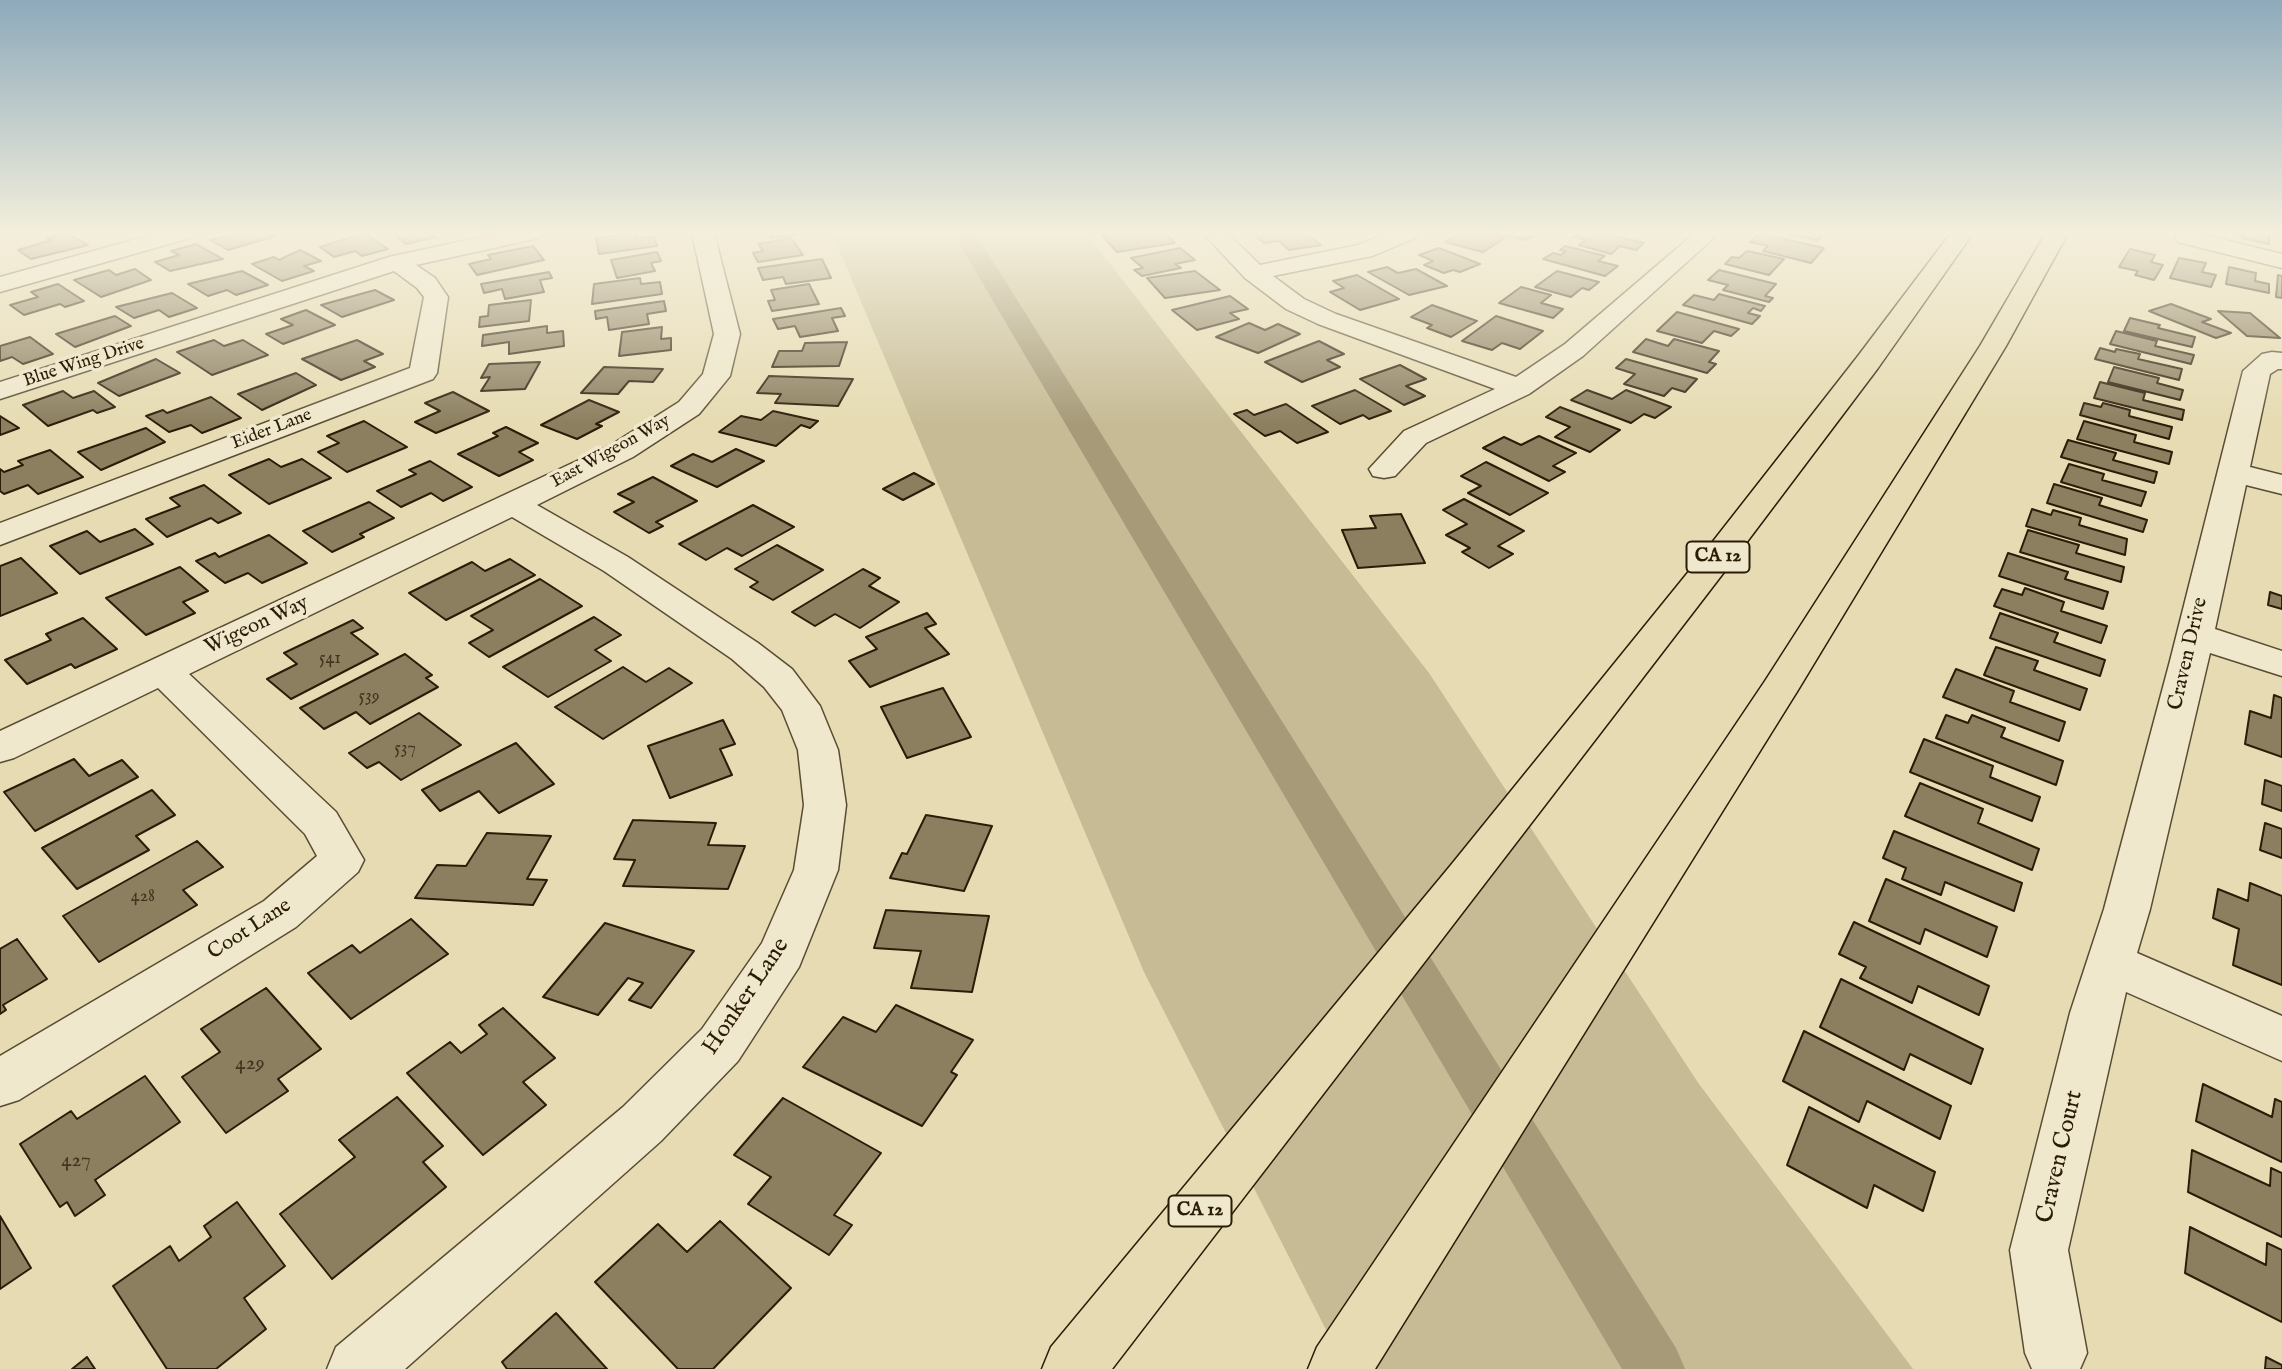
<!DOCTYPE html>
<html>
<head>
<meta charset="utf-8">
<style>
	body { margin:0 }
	canvas { display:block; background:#e6dbb2 }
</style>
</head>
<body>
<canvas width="2282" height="1369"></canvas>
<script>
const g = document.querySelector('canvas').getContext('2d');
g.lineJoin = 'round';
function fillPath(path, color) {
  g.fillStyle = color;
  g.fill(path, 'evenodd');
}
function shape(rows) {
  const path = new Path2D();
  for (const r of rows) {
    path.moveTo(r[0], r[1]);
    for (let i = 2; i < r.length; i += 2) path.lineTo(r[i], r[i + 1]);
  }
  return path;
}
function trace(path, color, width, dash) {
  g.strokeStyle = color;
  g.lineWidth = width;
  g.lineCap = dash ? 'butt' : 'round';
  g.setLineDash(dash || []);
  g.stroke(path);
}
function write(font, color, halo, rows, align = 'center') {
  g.font = font + ' "IM FELL English",serif';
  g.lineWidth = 7;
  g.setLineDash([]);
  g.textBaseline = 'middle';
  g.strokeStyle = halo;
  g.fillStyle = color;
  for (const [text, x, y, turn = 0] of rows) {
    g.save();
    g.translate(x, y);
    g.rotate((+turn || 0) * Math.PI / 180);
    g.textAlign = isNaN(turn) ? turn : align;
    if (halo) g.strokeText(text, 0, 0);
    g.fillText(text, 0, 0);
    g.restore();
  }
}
fillPath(shape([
	[832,233,1086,233,1429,673,1699,1084,1913,1369,1346,1369,1144,972]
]), '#c6bb95');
fillPath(shape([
	[953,233,975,233,1676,1348,1685,1369,1622,1369,953,233]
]), '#a69a78');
const building = shape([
	[67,233,88,245,31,259,18,250,52,240,47,238,67,233],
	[243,233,270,233,276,236,228,250,210,240,243,233],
	[364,233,388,249,362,256,355,251,334,257,320,247,364,233],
	[393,233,431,233,436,237,406,244,393,233],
	[635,233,636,238,654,236,657,246,599,254,596,238,635,233],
	[768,233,802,233,803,234,771,238,768,233],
	[1116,233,1165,233,1175,243,1117,252,1102,235,1116,233],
	[1271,233,1316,233,1308,235,1321,245,1289,250,1279,241,1264,243,1255,235,1271,233],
	[1467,233,1487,233,1505,238,1483,252,1445,242,1456,235,1462,236,1467,233],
	[1498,233,1540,233,1525,240,1498,233],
	[1579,233,1602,233,1644,243,1636,250,1620,246,1611,254,1579,245,1586,240,1573,237,1579,233],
	[1759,233,1824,248,1811,263,1763,251,1768,246,1750,242,1759,233],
	[1785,233,1824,233,1818,240,1785,233],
	[2243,233,2270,233,2269,244,2242,238,2243,233],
	[791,238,803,255,758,262,753,253,763,251,758,244,791,238],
	[196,244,223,259,170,271,155,262,179,255,171,251,196,244],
	[533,246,544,260,477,275,469,264,491,259,488,255,533,246],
	[1565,246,1605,256,1598,261,1618,266,1605,276,1543,259,1553,253,1561,255,1566,251,1560,250,1565,246],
	[1180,248,1195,260,1175,264,1181,268,1142,276,1134,270,1143,268,1131,258,1180,248],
	[1439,248,1480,264,1460,272,1453,270,1444,273,1424,265,1433,261,1419,255,1439,248],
	[2130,249,2155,255,2151,262,2163,265,2154,280,2135,275,2138,271,2119,267,2130,249],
	[300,250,321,261,304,266,314,271,282,281,252,264,274,257,279,260,300,250],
	[1747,251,1784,259,1769,275,1725,264,1732,257,1739,258,1747,251],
	[657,252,661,261,651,263,655,271,617,278,611,260,657,252],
	[2179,258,2206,263,2202,272,2216,275,2211,287,2170,278,2179,258],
	[822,259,831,278,786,284,783,277,763,280,758,268,822,259],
	[1387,267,1398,273,1416,269,1447,286,1409,295,1368,272,1387,267],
	[2229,267,2256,273,2255,281,2269,284,2269,293,2226,284,2229,267],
	[135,269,151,280,101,297,74,280,109,270,116,275,135,269],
	[1719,270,1776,284,1765,296,1773,298,1769,302,1723,290,1728,285,1708,280,1719,270],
	[242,271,268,285,236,295,227,290,208,296,188,284,242,271],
	[1195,271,1220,290,1165,298,1147,278,1195,271],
	[1557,271,1599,282,1589,290,1582,288,1571,297,1535,287,1557,271],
	[549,272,552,278,540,280,544,292,505,299,502,289,484,293,481,284,549,272],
	[1357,275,1399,299,1360,310,1330,292,1344,288,1333,281,1357,275],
	[2278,275,2282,276,2282,298,2276,297,2278,275],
	[640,278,641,284,660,282,662,294,592,304,594,284,640,278],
	[58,284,84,301,65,307,60,304,24,315,10,305,38,297,31,292,58,284],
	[809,284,819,304,772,311,768,301,775,300,771,290,809,284],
	[1521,287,1551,295,1541,303,1563,309,1553,318,1499,303,1521,287],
	[375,290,394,300,342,317,321,305,375,290],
	[172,293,197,308,169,317,159,310,134,318,116,307,172,293],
	[1719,294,1765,306,1761,311,1753,308,1748,313,1760,316,1752,324,1683,305,1694,295,1714,300,1719,294],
	[1230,296,1248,309,1230,313,1239,319,1197,330,1172,310,1230,296],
	[531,300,529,321,479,327,480,317,488,316,489,305,531,300],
	[664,301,666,311,647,314,649,324,609,330,607,317,596,319,595,311,664,301],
	[2171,304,2211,319,2202,322,2231,333,2216,338,2149,311,2171,304],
	[1432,305,1477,321,1451,337,1427,328,1432,325,1411,317,1432,305],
	[841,308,845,316,832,318,838,331,800,337,795,326,778,329,773,319,841,308],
	[306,310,335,325,283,344,266,334,293,325,281,319,306,310],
	[2218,311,2250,313,2280,338,2247,336,2218,311],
	[1677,312,1739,329,1731,336,1714,331,1702,343,1657,331,1677,312],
	[115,316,131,326,75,347,56,334,115,316],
	[1496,316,1543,331,1520,349,1502,343,1492,350,1462,341,1496,316],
	[2130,318,2160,325,2158,328,2195,337,2192,347,2124,331,2130,318],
	[1249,323,1265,330,1278,324,1300,334,1258,353,1216,337,1249,323],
	[547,326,547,333,563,331,564,346,509,354,509,342,482,346,483,335,547,326],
	[662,327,661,339,671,338,671,350,619,356,622,332,662,327],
	[2116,331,2157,341,2155,346,2194,355,2191,364,2110,344,2116,331],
	[30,337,53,354,23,364,12,357,0,361,0,346,30,337],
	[1646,339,1668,346,1674,339,1719,351,1709,362,1716,364,1707,373,1633,352,1646,339],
	[214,340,224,346,243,340,268,355,212,375,177,352,214,340],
	[357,340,383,354,364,361,375,367,341,380,302,359,357,340],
	[1319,341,1344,354,1327,360,1340,367,1302,382,1265,362,1319,341],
	[847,342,839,366,772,367,779,351,802,351,805,343,847,342],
	[2100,348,2115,352,2116,349,2140,354,2138,359,2182,369,2179,380,2095,359,2100,348],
	[156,359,180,373,119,396,98,383,156,359],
	[1626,359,1697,379,1685,392,1672,388,1664,396,1624,384,1635,374,1616,368,1626,359],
	[540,362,525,389,481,391,490,377,481,378,489,364,540,362],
	[1400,365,1426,379,1406,386,1425,396,1404,405,1360,379,1400,365],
	[604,367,663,369,653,382,629,381,618,394,581,393,604,367],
	[2114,367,2159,378,2157,383,2183,390,2180,400,2108,382,2114,367],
	[296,373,316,385,262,410,238,394,296,373],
	[769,376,853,379,838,406,775,403,781,394,757,393,769,376],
	[2100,382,2145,393,2143,400,2184,410,2182,420,2094,398,2100,382],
	[1355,390,1391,411,1369,419,1363,415,1340,424,1312,406,1355,390],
	[1587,390,1612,399,1626,390,1671,407,1655,418,1644,414,1631,423,1571,400,1587,390],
	[63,391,73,398,94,391,115,407,97,413,93,410,48,426,23,405,63,391],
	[453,392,489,411,436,433,415,422,440,411,425,403,453,392],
	[211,397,241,418,202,433,191,425,169,432,146,416,163,410,167,413,211,397],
	[589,400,619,412,596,424,602,426,577,439,541,425,589,400],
	[2084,403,2101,407,2103,403,2130,410,2129,416,2172,427,2169,439,2080,415,2084,403],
	[1286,404,1328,432,1297,443,1280,431,1265,436,1234,414,1247,410,1254,415,1286,404],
	[1560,407,1620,430,1590,452,1555,437,1570,427,1546,417,1560,407],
	[773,411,818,421,810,428,801,425,776,446,719,432,741,416,761,420,773,411],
	[0,416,19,428,0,435,0,416],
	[364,421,407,447,347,472,318,452,339,443,327,436,364,421],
	[2084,421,2136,435,2134,442,2172,452,2169,464,2077,439,2084,421],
	[506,427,538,443,519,452,533,460,499,476,458,454,498,436,493,433,506,427],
	[146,428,165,442,101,470,78,452,146,428],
	[1539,436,1576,453,1553,466,1565,472,1549,481,1483,448,1504,437,1521,445,1539,436],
	[2068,440,2116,453,2113,460,2157,472,2154,483,2061,457,2068,440],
	[736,449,764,461,717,487,671,466,693,454,712,462,736,449],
	[50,450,83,477,38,494,28,485,4,494,0,491,0,469,4,472,23,465,18,461,50,450],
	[269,459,281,467,302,459,331,478,269,504,229,475,269,459],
	[430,461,472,487,443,501,431,493,401,507,377,491,416,474,409,470,430,461],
	[1486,462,1548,493,1510,515,1468,493,1481,486,1461,476,1486,462],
	[2069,464,2104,474,2102,480,2146,492,2141,506,2061,482,2069,464],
	[914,473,934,484,903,500,883,489,914,473],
	[653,477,697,501,656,522,663,526,649,533,614,512,634,502,618,494,653,477],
	[2054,484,2102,498,2099,505,2147,520,2143,532,2047,503,2054,484],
	[204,485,241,513,218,523,211,518,167,537,146,519,180,506,170,498,204,485],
	[1464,499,1524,531,1498,546,1513,554,1489,568,1462,552,1470,548,1446,535,1467,524,1443,510,1464,499],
	[369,502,394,518,360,534,364,537,332,552,303,531,369,502],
	[753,505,794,527,742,556,727,548,706,560,679,544,753,505],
	[2032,509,2051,515,2053,510,2081,518,2079,525,2127,539,2125,555,2026,526,2032,509],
	[1401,514,1425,563,1358,568,1342,530,1376,528,1370,516,1401,514],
	[135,529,153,544,80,574,50,546,87,531,100,542,135,529],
	[2028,530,2079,545,2076,553,2124,567,2121,582,2020,552,2028,530],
	[269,535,307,563,262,583,248,573,225,583,196,561,215,553,219,557,269,535],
	[777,545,823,570,773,600,750,587,758,582,735,569,777,545],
	[2008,553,2068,572,2065,579,2108,592,2103,609,1999,576,2008,553],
	[21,558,57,593,0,616,0,566,21,558],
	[510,559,535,575,446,620,409,593,472,562,485,571,510,559],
	[180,567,208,591,183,602,195,613,146,635,106,598,180,567],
	[863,569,880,578,869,586,899,602,860,628,835,614,815,626,792,612,863,569],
	[540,579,582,606,489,657,469,643,493,630,471,616,540,579],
	[2025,588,2064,602,2061,611,2107,626,2101,643,1994,606,2002,589,2022,595,2025,588],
	[2270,592,2282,596,2282,609,2268,605,2270,592],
	[927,613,936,624,925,628,949,654,870,687,849,661,877,649,866,637,927,613],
	[2000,613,2058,633,2054,642,2105,660,2100,676,1990,638,2000,613],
	[594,617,621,635,595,650,611,661,548,697,503,667,594,617],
	[83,618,117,649,75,668,71,664,27,684,5,660,51,640,46,634,83,618],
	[353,620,363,628,351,633,378,654,291,699,267,679,297,664,284,653,353,620],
	[1996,647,2038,661,2034,670,2087,689,2080,710,1984,675,1996,647],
	[405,654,432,675,426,678,438,687,370,724,356,712,324,729,300,708,405,654],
	[623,667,646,682,669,668,692,683,603,739,555,707,623,667],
	[1956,669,2014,691,2010,702,2065,722,2059,741,1943,697,1956,669],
	[943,688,971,737,907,758,881,707,943,688],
	[2274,695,2282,698,2282,757,2245,744,2250,711,2271,718,2274,695],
	[419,713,461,745,401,780,379,762,367,768,349,753,419,713],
	[1946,715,1968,723,1972,715,2005,728,2001,737,2063,761,2056,785,1936,738,1946,715],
	[723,720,735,744,720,749,732,775,670,798,648,746,723,720],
	[1924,739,1993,766,1990,777,2040,797,2032,821,1910,772,1924,739],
	[516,743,554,784,499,813,479,791,440,811,422,790,516,743],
	[74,759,89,776,122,760,138,777,35,831,4,792,74,759],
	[2265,780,2282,786,2282,811,2262,804,2265,780],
	[1920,783,1983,809,1978,823,2039,849,2032,870,1905,816,1920,783],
	[152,790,175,815,136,836,149,850,77,889,42,848,152,790],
	[926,815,992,826,964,891,890,878,902,853,907,854,926,815],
	[633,820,716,823,708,845,745,846,728,889,623,886,635,860,614,859,633,820],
	[2265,823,2282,829,2282,858,2260,850,2265,823],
	[1894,831,2022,883,2014,911,1945,882,1941,895,1902,879,1906,868,1883,858,1894,831],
	[487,833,551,836,527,879,547,880,533,905,415,898,437,865,466,866,487,833],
	[197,841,223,867,183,890,197,905,99,962,63,916,197,841],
	[1886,879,1997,927,1987,957,1925,929,1920,944,1869,921,1886,879],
	[2250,883,2282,896,2282,985,2233,965,2239,929,2213,918,2218,889,2248,901,2250,883],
	[886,910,989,916,972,992,911,988,921,951,874,948,886,910],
	[411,919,448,954,351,1019,308,973,352,945,360,953,411,919],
	[1854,922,1989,986,1979,1015,1918,986,1912,1003,1860,978,1866,967,1839,954,1854,922],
	[605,923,694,951,651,1008,629,1000,643,983,628,978,598,1015,543,997,605,923],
	[17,939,47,979,3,1005,6,1010,0,1014,0,949,17,939],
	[1841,979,1983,1049,1971,1084,1910,1054,1904,1070,1820,1027,1841,979],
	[266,988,321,1049,278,1079,288,1091,226,1133,182,1077,220,1052,201,1029,266,988],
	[896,1005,973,1040,951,1072,957,1075,922,1126,803,1067,843,1017,876,1032,896,1005],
	[503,1008,555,1058,523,1082,546,1105,483,1155,407,1073,450,1042,461,1053,487,1034,479,1025,503,1008],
	[1804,1031,1951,1106,1940,1139,1867,1101,1859,1122,1783,1081,1804,1031],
	[145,1076,180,1122,95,1180,105,1195,75,1216,67,1202,60,1207,20,1144,71,1111,77,1119,145,1076],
	[2203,1084,2272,1117,2275,1099,2282,1102,2282,1162,2196,1121,2203,1084],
	[397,1097,443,1146,423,1162,446,1187,332,1279,280,1214,355,1157,339,1140,397,1097],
	[783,1098,881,1153,834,1215,852,1225,829,1255,748,1204,771,1177,734,1155,783,1098],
	[1809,1107,1935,1172,1923,1211,1874,1185,1867,1208,1787,1165,1809,1107],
	[2192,1150,2270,1186,2271,1168,2282,1173,2282,1237,2188,1192,2192,1150],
	[237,1202,285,1266,244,1298,266,1329,216,1369,167,1369,113,1286,170,1246,179,1261,211,1237,204,1226,237,1202],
	[0,1216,31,1268,0,1289,0,1216],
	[720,1221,791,1288,713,1369,678,1369,595,1282,658,1224,687,1252,720,1221],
	[2190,1227,2266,1265,2267,1243,2282,1250,2282,1322,2185,1273,2190,1227],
	[556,1313,607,1369,507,1369,502,1362,556,1313],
	[87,1357,95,1369,72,1369,87,1357],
	[2266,1357,2282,1365,2282,1369,2265,1369,2266,1357]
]);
fillPath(building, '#8c7f60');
trace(building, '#2b1c08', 2);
const minor = shape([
	[158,233,193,233,190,238,0,292,0,277,158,233],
	[500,233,542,233,539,238,416,265,435,278,448,297,437,373,433,379,0,545,0,523,410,368,424,297,417,288,394,271,0,399,0,382,389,257,500,233],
	[692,233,714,233,740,334,730,376,699,414,633,457,537,505,628,557,758,643,792,669,820,706,838,750,846,805,838,870,799,967,738,1061,661,1141,405,1369,327,1369,336,1347,623,1107,702,1029,762,943,794,870,804,805,798,750,782,710,764,687,732,659,604,571,512,517,189,674,336,812,364,860,358,872,296,927,19,1100,0,1106,0,1056,264,901,317,856,305,834,158,688,14,758,0,762,0,731,611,445,679,402,703,374,714,334,692,233],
	[1203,233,1227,233,1260,265,1358,245,1388,233,1418,233,1415,238,1372,256,1273,276,1304,299,1336,314,1516,377,1565,344,1695,233,1719,233,1583,356,1529,394,1426,443,1395,476,1384,478,1373,476,1369,469,1404,431,1495,389,1318,324,1286,309,1245,278,1203,233],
	[2178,233,2196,233,2282,254,2282,268,2178,242,2175,237,2178,233],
	[2272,352,2282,353,2282,369,2278,369,2270,374,2250,467,2282,475,2282,494,2246,485,2215,629,2282,651,2282,676,2210,653,2150,909,2137,953,2282,1016,2282,1061,2126,992,2068,1250,2087,1353,2080,1369,2032,1369,2025,1353,2010,1250,2070,1013,2104,909,2170,661,2243,371,2262,354,2272,352]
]);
const highway = shape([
	[1951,233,1973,233,1878,368,1731,563,1112,1369,1042,1369,1051,1347,1451,865,1707,549,1858,356,1951,233],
	[2046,233,2068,233,2006,346,1798,690,1375,1369,1308,1369,1317,1347,1765,681,1980,346,2046,233]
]);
trace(minor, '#5a4c32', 3);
trace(highway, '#2b1c08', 3);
fillPath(minor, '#efe8cd');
fillPath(highway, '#e6dbb2');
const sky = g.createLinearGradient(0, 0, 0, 424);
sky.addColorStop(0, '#8daabb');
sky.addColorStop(0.55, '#f4efdc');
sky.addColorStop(1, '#f4efdc00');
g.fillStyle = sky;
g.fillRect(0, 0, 2282, 424);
write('18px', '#2b1c08', '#efe8cd', [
	["Blue Wing Drive",84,363,-18],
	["Eider Lane",272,430,-21],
	["East Wigeon Way",611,452,-29]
]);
write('18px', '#43351e', null, [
	["541",330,659],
	["539",369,697],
	["537",405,749],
	["428",143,897]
]);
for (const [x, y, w] of [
	[1718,557,63],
	[1200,1211,63]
]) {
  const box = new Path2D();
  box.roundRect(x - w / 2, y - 15.5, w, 31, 5);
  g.fillStyle = '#efe8cd';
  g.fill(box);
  trace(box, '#2b1c08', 2);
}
write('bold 19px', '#2b1c08', null, [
	["CA 12",1718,557],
	["CA 12",1200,1211]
]);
write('21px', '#2b1c08', '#efe8cd', [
	["Wigeon Way",257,626,-25],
	["Craven Drive",2189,654,-77],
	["Coot Lane",250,930,-33]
]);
write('21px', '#43351e', null, [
	["429",250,1065],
	["427",76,1162]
]);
write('24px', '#2b1c08', '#efe8cd', [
	["Honker Lane",747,997,-56],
	["Craven Court",2061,1157,-77]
]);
</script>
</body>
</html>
